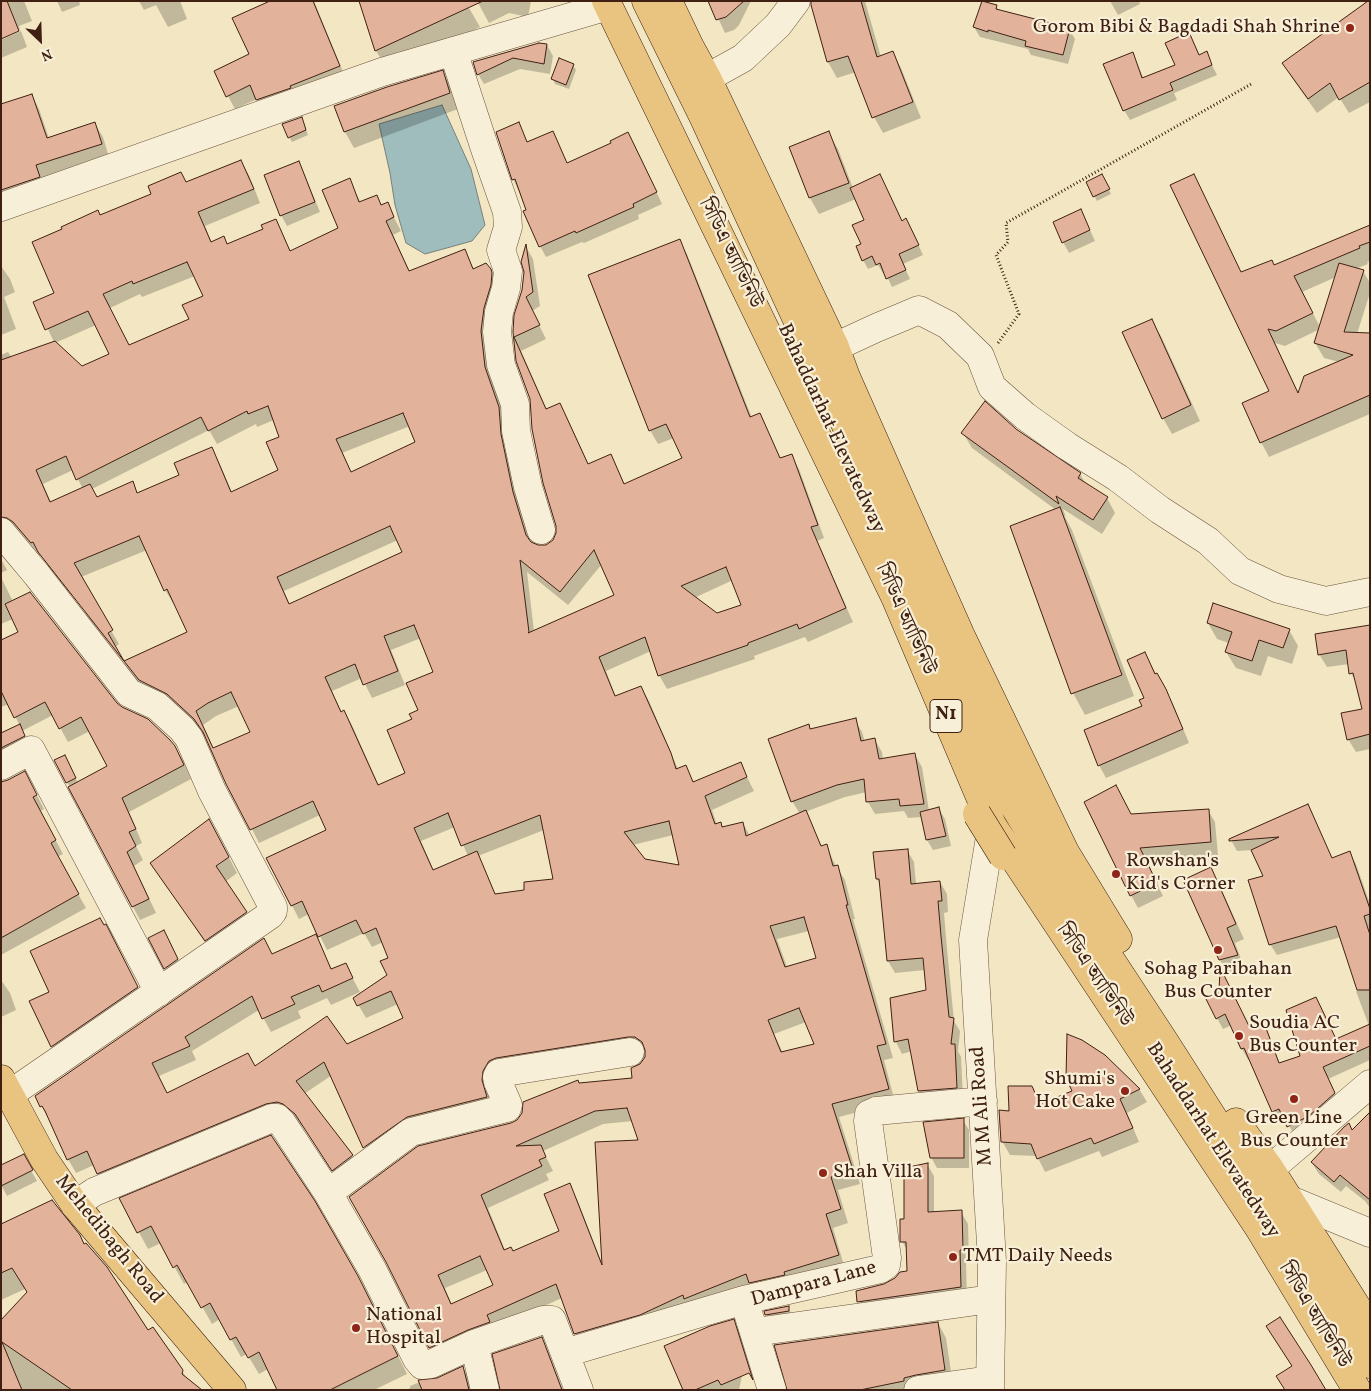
<!DOCTYPE html>
<html>
<head>
<meta charset="utf-8">
<style>
	body { margin:0 }
	#map { position:relative; width:1371px; height:1391px; overflow:hidden; background:#f2e7c2; font-family:Vollkorn,serif }
	canvas { display:block }
	.frame { position:absolute; inset:0; border:2px solid #3f2013; pointer-events:none }
	.north { position:absolute; left:15px; top:15px; width:50px; height:50px; -webkit-text-stroke:4px #f7efd7; paint-order:stroke; rotate:156deg; font-size:14px; font-weight:700; line-height:20px; text-align:center; color:#3f2013 }
	.north::after { content:''; display:block; margin:auto; width:18px; height:22px; background:#3f2013; clip-path:polygon(50% 0,100% 100%,50% 72%,0 100%) }
</style>
</head>
<body>
<div id="map">
<canvas width="1371" height="1391"></canvas>
<div class="frame"></div>
<div class="north">N</div>
</div>
<script>
const g = document.querySelector('canvas').getContext('2d');
g.lineJoin = 'round';
function fillPath(path, color) {
  g.fillStyle = color;
  g.fill(path, 'evenodd');
}
function shape(rows) {
  const path = new Path2D();
  for (const r of rows) {
    path.moveTo(r[0], r[1]);
    for (let i = 2; i < r.length; i += 2) path.lineTo(r[i], r[i + 1]);
  }
  return path;
}
function trace(path, color, width, dash) {
  g.strokeStyle = color;
  g.lineWidth = width;
  g.lineCap = dash ? 'butt' : 'round';
  g.setLineDash(dash || []);
  g.stroke(path);
}
function write(font, color, halo, rows, align = 'center') {
  g.font = font + ' Vollkorn,"Noto Serif Bengali",serif';
  g.lineWidth = 4.5;
  g.setLineDash([]);
  g.textBaseline = 'middle';
  g.strokeStyle = halo;
  g.fillStyle = color;
  for (const [text, x, y, turn = 0] of rows) {
    g.save();
    g.translate(x, y);
    g.rotate((+turn || 0) * Math.PI / 180);
    g.textAlign = isNaN(turn) ? turn : align;
    if (halo) g.strokeText(text, 0, 0);
    g.fillText(text, 0, 0);
    g.restore();
  }
}
const water = shape([
	[442,105,471,169,485,225,472,241,425,254,406,243,395,205,390,173,379,124,442,105]
]);
fillPath(water, '#a0bdbe');
trace(water, '#797e7a', 1);
fillPath(shape([
	[1,1,24,1,32,21,19,26,20,29,1,37],
	[57,1,79,1,80,5,62,12],
	[139,1,180,1,187,19,168,27,156,5,144,10],
	[268,1,314,1,346,79,265,113,257,99,235,109,215,72,250,55],
	[360,1,457,1,469,8,480,27,388,70,376,51],
	[477,1,531,1,528,17,509,13,489,23],
	[710,1,751,1,739,25,734,30,725,33],
	[812,1,865,1,881,57,892,52,901,68,921,118,883,133,874,117,856,72,837,78,828,62],
	[1110,1,1139,1,1140,4,1118,15],
	[1370,4,1370,102,1349,113,1339,97,1317,113,1292,78,1284,64],
	[996,6,999,11,1069,29,1075,39,1068,64,1031,55,1028,49,980,37,974,27],
	[21,31,27,47,1,58,1,40],
	[1189,33,1200,56,1206,53,1217,75,1174,93,1177,100,1130,120,1124,110,1133,54,1144,79,1176,65],
	[547,45,553,56,550,74,520,69,484,84,478,74,475,63],
	[573,65,576,70,569,89,555,84,553,79],
	[442,72,452,88,458,109,354,148,345,132,335,106],
	[32,95,39,109,49,138,95,124,103,137,109,157,1,203,1,153],
	[302,118,308,135,292,142,283,125],
	[518,124,528,143,553,133,567,164,612,144,634,144,662,204,638,215,639,219,584,243,582,242,546,257,540,246,528,211,513,179],
	[828,133,838,149,853,188,911,229,923,255,903,264,910,279,892,287,885,272,883,273,878,265,868,269,863,260,862,244,865,220,856,199,819,214,810,198,790,148],
	[241,162,249,175,260,203,205,226,212,243,223,238,228,245,264,230,275,220,291,252,339,229,349,180,361,203,377,197,382,206,387,204,401,231,393,235,410,272,465,251,474,269,490,269,498,284,493,382,507,422,520,505,531,543,538,547,545,546,554,541,558,533,531,399,518,361,514,332,523,290,526,247,533,259,540,306,532,311,546,339,521,351,547,410,560,405,567,418,589,465,611,455,625,485,683,459,674,438,658,444,650,430,589,276,679,241,687,254,752,418,759,415,781,459,791,455,799,469,824,538,817,541,853,622,808,642,805,637,754,656,755,659,667,689,659,675,651,651,606,671,616,697,641,687,649,701,678,769,685,766,694,783,740,763,754,791,712,810,717,825,721,824,723,828,743,823,750,836,800,814,792,801,810,730,855,720,862,732,865,742,875,740,882,752,883,760,915,755,922,767,929,811,939,809,945,819,951,846,933,850,927,840,922,817,908,818,904,811,875,814,868,802,867,792,845,797,805,812,822,847,826,846,836,866,845,880,855,919,853,919,893,1058,884,1060,895,1102,839,1117,860,1184,838,1190,848,1223,833,1228,845,1269,583,1347,575,1333,562,1298,493,1329,438,1361,387,1262,512,1124,579,1085,633,1079,646,1058,646,1052,644,1051,636,1050,504,1071,489,1095,494,1110,372,1160,332,1075,304,1094,352,1156,360,1169,341,1183,304,1128,292,1117,106,1187,94,1165,76,1173,68,1159,50,1119,49,1120,36,1096,264,940,272,955,315,936,332,970,345,964,360,992,331,1005,327,998,298,1011,301,1018,271,1032,259,1010,192,1051,196,1060,159,1076,167,1094,255,1067,347,1046,405,1019,398,1004,366,1018,355,999,389,975,390,958,383,942,372,947,364,933,327,950,309,914,299,919,268,859,327,831,320,815,259,843,206,737,176,708,148,694,124,663,188,633,175,603,173,603,165,590,147,550,81,577,85,586,69,593,47,565,41,555,39,556,22,535,15,530,1,532,1,355,8,352,12,358,54,342,35,302,55,293,100,216],
	[195,276,204,297,190,320,129,346,110,308,140,294,142,297],
	[96,325,110,354,82,367,55,343],
	[274,420,281,438,280,471,232,492,219,462,211,449,181,476,138,494,132,483,97,498,92,489,209,430,217,444,256,424,257,427],
	[410,426,417,443,352,473,342,453],
	[73,470,83,489,51,502,43,484],
	[398,540,404,553,290,605,284,591],
	[602,564,615,595,534,631,527,572,568,605],
	[733,580,742,606,716,614,694,598],
	[421,638,435,672,419,711,413,720,407,773,379,786,352,725,344,712,342,713,332,691,362,678,372,698,405,685,391,650],
	[239,706,251,732,214,749,203,725,216,716],
	[455,827,468,856,434,871,421,841],
	[544,830,554,880,526,891,496,895,478,856],
	[673,835,680,866,644,860,633,845],
	[809,931,817,958,787,967,777,939],
	[806,1022,815,1044,783,1053,774,1034],
	[633,1121,640,1142,602,1263,577,1199,569,1185,560,1231,513,1253,505,1250,488,1208,549,1180,546,1174,553,1171,543,1151,603,1124],
	[487,1270,494,1286,452,1305,445,1288],
	[298,162,304,173,320,212,287,226,281,215],
	[1101,175,1111,194,1097,201,1087,182],
	[1086,221,1095,241,1069,253,1063,242],
	[1370,232,1370,261,1367,262,1368,264,1355,269,1363,271,1370,283,1370,293,1357,334,1370,335,1370,414,1269,457,1261,442,1270,392,1241,274,1274,266],
	[1336,277,1320,327,1302,292],
	[1320,329,1315,343,1324,358,1339,362,1299,394,1275,343,1285,346],
	[1,266,10,279,15,292,4,297,16,329,1,335],
	[1151,320,1161,336,1200,421,1172,434,1163,418],
	[1015,430,1080,474,1087,486,1107,498,1115,513,1102,534,1063,509,1066,517,1064,515,1072,530,1134,696,1085,715,1073,693,1056,510,972,448,963,433],
	[1,559,7,570,1,573],
	[1,577,20,616,1,624],
	[92,598,119,644,115,647,124,662,88,617,80,603],
	[1208,623,1289,630,1298,646,1292,664,1268,656,1261,676,1236,668,1226,652,1229,643,1217,639],
	[1370,627,1370,749,1356,752,1348,739,1363,709,1357,684,1351,673,1349,664,1327,667,1319,654],
	[1,642,116,704,174,747,183,761,191,779,129,812,142,843,136,846,143,860,134,866,156,913,140,920,56,761,65,757,78,783,108,767,90,731,68,742,53,715,22,731,27,739,1,766,1,734,20,726,9,704,1,707],
	[1145,654,1173,704,1189,743,1106,778,1099,765,1143,707,1146,699],
	[1,783,32,786,44,809,40,811,63,854,57,857,86,908,1,955],
	[1307,805,1332,859,1350,853,1356,864,1370,904,1370,1060,1328,1079,1340,1105,1295,1137,1286,1119,1279,1122,1273,1111,1250,1059,1248,1060,1242,1049,1232,1025,1223,1029,1207,1000,1249,1027,1262,1022,1268,1033,1280,1064,1301,1057,1369,1026,1356,991,1358,990,1341,937,1277,955,1270,944,1264,876,1253,850,1237,851,1231,840],
	[1208,810,1215,822,1218,855,1146,860,1163,896,1138,908,1131,895,1131,816],
	[218,836,237,873,225,882,255,928,214,956,152,863],
	[907,850,914,862,916,884,940,882,947,894,948,912,944,913,947,949,954,1021,960,1031,958,1051,961,1057,963,1099,926,1103,919,1091,912,1051,902,1054,896,1042,892,999,927,991,925,970,895,973,888,961,881,886,877,879],
	[1211,869,1219,884,1244,939,1235,943,1245,970,1229,975,1220,960,1185,880],
	[104,927,113,941,146,1002,60,1061,52,1046,50,992],
	[150,939,170,942,183,970,171,978],
	[1,980,10,993,16,1010,1,1017],
	[1032,1087,1041,1105,1139,1089,1147,1102,1127,1113,1139,1142,1102,1157,1099,1151,1045,1172,1037,1156,1010,1155,1002,1141,1010,1112],
	[1370,1114,1370,1208,1365,1201,1346,1186,1341,1192,1319,1174,1312,1163,1352,1131],
	[963,1120,969,1130,969,1168,937,1168,931,1157],
	[23,1156,37,1181,7,1196,1,1185],
	[927,1164,934,1176,934,1213,961,1212,968,1224,969,1262,966,1262,967,1299,866,1314,859,1301,909,1272,908,1252,902,1241,905,1220],
	[121,1199,314,1202,368,1295,407,1374,374,1390,278,1390,268,1369,259,1374,247,1354,241,1357,220,1319,212,1324,188,1282,184,1284,161,1243,148,1249],
	[1,1225,84,1245,147,1332,182,1371,195,1390,1,1390,1,1322,28,1293,25,1289,1,1300],
	[788,1307,794,1318,772,1325,766,1314],
	[733,1321,741,1334,756,1384,745,1361,739,1390,685,1390],
	[938,1323,946,1338,953,1385,923,1390,788,1390],
	[541,1338,548,1351,563,1390,501,1390],
	[463,1368,470,1380,472,1390,407,1390,410,1388,410,1386,420,1382,438,1380]
]), '#0003');
const building = shape([
	[1,1,7,1,19,31,1,39,1,1],
	[270,1,313,1,340,66,290,86,291,88,256,100,250,85,226,97,214,71,249,54,232,18,270,1],
	[359,1,483,1,375,51,359,1],
	[708,1,744,1,726,17,716,20,708,1],
	[811,1,861,1,877,57,893,51,913,102,872,118,848,56,827,62,811,5,811,1],
	[982,1,997,5,996,9,1070,28,1063,55,1025,46,1026,41,988,30,988,32,973,27,982,1],
	[1368,1,1370,1,1370,82,1339,100,1330,83,1308,99,1282,63,1368,1],
	[1189,32,1199,55,1207,51,1212,65,1170,83,1173,90,1123,111,1103,64,1133,52,1142,78,1175,65,1165,43,1189,32],
	[539,43,547,44,544,64,513,58,477,75,473,62,539,43],
	[559,58,574,64,566,85,551,79,559,58],
	[443,70,450,93,344,132,334,106,387,87,443,70],
	[32,94,47,138,95,122,102,144,36,165,40,177,1,190,1,104,32,94],
	[302,117,306,130,288,138,282,124,302,117],
	[519,122,527,142,553,131,567,163,611,143,610,141,628,132,657,192,633,204,634,207,576,233,575,231,539,247,523,211,526,210,515,179,512,180,496,132,519,122],
	[829,131,849,183,809,198,789,147,829,131],
	[241,160,254,189,198,212,211,242,224,236,227,244,263,229,261,225,276,219,290,251,338,228,322,190,350,178,359,202,377,195,381,205,388,202,394,217,386,221,409,271,465,249,473,269,486,263,491,269,492,273,491,285,484,308,481,331,485,367,499,407,501,434,513,492,526,535,531,542,538,545,546,545,553,540,556,533,556,526,543,483,532,429,530,399,516,361,513,332,514,315,522,290,524,272,521,262,526,244,533,292,526,297,540,325,514,337,546,409,560,403,588,464,611,454,624,484,682,458,666,424,649,431,588,275,680,239,750,417,760,413,780,458,792,454,818,525,811,527,846,608,799,629,797,624,748,643,748,645,658,676,645,637,599,657,615,696,641,686,671,753,676,769,686,765,693,782,741,762,747,777,705,796,715,824,721,822,722,827,743,822,746,836,806,810,821,846,827,844,833,866,838,865,848,905,846,905,886,1044,877,1046,889,1089,832,1104,853,1170,831,1177,841,1209,826,1214,839,1255,784,1272,785,1275,749,1283,746,1274,684,1299,683,1295,640,1315,574,1334,556,1284,487,1315,490,1322,468,1330,429,1348,386,1262,349,1197,418,1146,511,1123,517,1120,522,1113,523,1102,578,1080,579,1083,632,1078,631,1068,640,1064,645,1057,645,1050,642,1042,635,1037,628,1037,496,1058,489,1061,483,1071,482,1080,487,1097,407,1117,363,1148,324,1062,296,1081,353,1155,332,1171,295,1114,283,1104,277,1102,266,1104,97,1174,87,1151,67,1160,45,1111,42,1106,40,1107,35,1096,264,938,272,954,316,934,331,969,346,963,353,978,322,992,319,985,291,997,295,1004,262,1019,252,996,185,1037,190,1046,152,1063,167,1093,248,1053,255,1066,327,1016,347,1044,403,1018,391,991,357,1006,353,998,387,975,380,961,388,958,376,928,363,934,356,920,318,937,302,901,291,906,266,858,326,830,313,801,250,830,226,784,203,732,194,719,167,694,139,680,38,552,33,542,31,543,13,522,7,518,1,517,1,360,55,341,82,366,109,354,88,311,45,330,33,302,54,293,32,242,62,229,61,227,98,210,100,215,151,194,148,186,181,172,186,182,241,160],
	[187,262,203,296,182,305,189,319,129,345,103,294,132,281,133,284,187,262],
	[268,406,279,437,266,442,278,470,231,492,212,447,174,463,179,475,137,493,133,481,97,497,90,484,50,502,36,470,66,456,76,480,201,417,208,431,247,411,248,414,268,406],
	[403,413,415,442,351,472,336,439,403,413],
	[390,526,402,552,289,604,277,577,390,526],
	[139,536,164,591,167,589,187,632,124,661,108,633,113,630,74,563,139,536],
	[594,550,614,595,528,633,529,632,520,560,560,592,594,550],
	[726,567,741,605,717,613,681,586,726,567],
	[414,625,433,672,406,683,418,710,409,714,412,719,387,730,405,773,378,785,344,710,341,712,325,677,355,664,363,685,398,671,384,636,414,625],
	[231,692,250,732,213,748,196,711,208,703,231,692],
	[448,813,461,846,540,815,553,879,524,882,524,890,495,894,477,851,433,870,414,828,448,813],
	[669,821,679,865,645,859,624,832,669,821],
	[804,917,816,958,785,967,770,926,804,917],
	[799,1008,814,1044,781,1052,768,1020,799,1008],
	[627,1108,638,1140,595,1142,602,1265,570,1183,544,1194,559,1231,513,1251,511,1247,504,1250,481,1195,542,1166,539,1160,546,1157,541,1145,516,1146,595,1111,627,1108],
	[480,1256,493,1285,451,1304,438,1275,480,1256],
	[299,161,315,202,280,216,264,175,299,161],
	[880,174,902,221,906,218,919,245,899,254,906,270,886,279,880,263,876,265,872,256,862,261,856,246,861,244,852,225,864,220,850,188,880,174],
	[1102,174,1110,189,1093,197,1086,182,1102,174],
	[1194,174,1241,272,1272,260,1274,265,1370,225,1370,242,1359,246,1360,248,1294,276,1313,313,1276,331,1268,329,1298,393,1304,376,1353,355,1314,343,1339,263,1364,270,1344,332,1370,333,1370,395,1260,443,1242,403,1269,391,1170,185,1194,174],
	[1081,209,1090,230,1062,243,1053,222,1081,209],
	[1152,319,1191,405,1162,419,1122,332,1152,319],
	[985,401,1016,429,1081,473,1078,478,1108,497,1093,520,1056,496,1059,504,961,433,985,401],
	[1060,507,1122,675,1071,694,1010,526,1060,507],
	[30,592,117,703,122,707,148,719,170,740,175,746,184,765,122,798,136,829,129,832,136,846,127,852,149,899,132,907,68,787,107,766,81,717,59,729,45,702,14,718,1,691,1,640,18,632,5,604,30,592],
	[1213,603,1290,629,1283,648,1259,640,1252,661,1225,652,1232,632,1207,623,1213,603],
	[1370,625,1370,734,1347,740,1341,713,1362,709,1353,673,1349,674,1346,650,1318,655,1315,634,1370,625],
	[1145,652,1155,674,1157,673,1166,689,1183,729,1098,766,1084,730,1142,706,1139,700,1144,698,1127,660,1145,652],
	[856,718,861,741,875,738,879,759,915,753,924,804,900,806,899,799,866,802,864,779,837,785,791,802,768,739,809,724,810,729,856,718],
	[20,724,25,736,1,748,1,733,20,724],
	[65,755,76,778,66,783,54,760,65,755],
	[25,771,37,795,33,797,56,840,51,843,79,894,1,938,1,782,8,780,25,771],
	[1116,785,1131,814,1209,809,1211,842,1140,848,1157,883,1130,896,1084,802,1116,785],
	[1308,804,1332,858,1350,851,1370,909,1370,914,1364,916,1370,935,1370,990,1357,990,1336,926,1269,945,1248,880,1263,876,1251,850,1279,837,1229,841,1229,839,1308,804],
	[939,807,946,836,926,840,920,812,939,807],
	[209,819,229,857,216,866,247,912,205,941,150,863,209,819],
	[908,849,911,884,940,881,942,901,938,901,941,936,949,1017,954,1018,951,1044,955,1044,957,1088,918,1091,908,1039,894,1042,890,998,926,990,923,958,887,961,879,879,876,879,873,852,908,849],
	[1211,867,1236,924,1227,928,1238,955,1219,960,1183,880,1211,867],
	[100,918,104,925,106,924,138,987,51,1047,29,1001,49,992,30,951,100,918],
	[164,930,178,959,164,969,148,938,164,930],
	[1220,967,1249,1026,1263,1020,1279,1063,1300,1056,1286,1010,1316,997,1336,1039,1370,1024,1370,1046,1323,1067,1335,1093,1309,1116,1287,1127,1279,1109,1272,1112,1244,1048,1241,1049,1225,1014,1216,1019,1206,999,1219,993,1220,967],
	[1067,1034,1082,1040,1105,1055,1140,1089,1120,1099,1133,1128,1094,1144,1091,1138,1037,1159,1031,1144,1001,1142,999,1110,1009,1111,1008,1086,1032,1086,1040,1104,1072,1091,1066,1078,1067,1034],
	[1370,1112,1370,1200,1340,1175,1334,1182,1311,1162,1344,1127,1349,1123,1352,1130,1370,1112],
	[964,1118,964,1158,930,1158,923,1122,964,1118],
	[271,1135,315,1201,358,1276,398,1356,330,1390,277,1390,259,1352,248,1358,236,1337,230,1340,210,1303,201,1308,177,1265,173,1268,151,1226,137,1233,119,1198,271,1135],
	[24,1154,33,1170,1,1186,1,1165,24,1154],
	[928,1163,928,1212,962,1210,963,1250,960,1250,961,1287,857,1302,856,1291,884,1284,895,1278,900,1272,907,1271,906,1242,900,1242,900,1219,904,1219,904,1168,928,1163],
	[52,1200,80,1235,84,1244,86,1243,107,1267,148,1330,153,1327,183,1370,182,1374,202,1390,72,1390,2,1342,22,1390,1,1390,1,1320,27,1292,12,1268,1,1273,1,1224,52,1200],
	[789,1306,789,1311,765,1315,764,1311,789,1306],
	[1280,1317,1311,1365,1326,1390,1285,1390,1276,1376,1292,1366,1266,1326,1280,1317],
	[734,1319,753,1380,749,1373,721,1385,718,1380,695,1390,683,1390,664,1346,710,1326,734,1319],
	[938,1322,945,1370,916,1375,904,1378,904,1381,860,1390,787,1390,774,1345,938,1322],
	[542,1337,562,1390,500,1390,492,1354,542,1337],
	[463,1366,469,1390,422,1390,418,1380,437,1378,463,1366]
]);
fillPath(building, '#e3b29b');
trace(building, '#3f2013', 1);
const minor = shape([
	[453,51,485,149,507,212,508,227,501,250,508,271,506,288,499,312,497,332,501,365,515,404,516,431,528,487,541,530],
	[707,78,743,58,778,25,796,1],
	[1,207,382,72,608,6],
	[835,347,876,328,919,310,948,325,980,356,992,387,1025,416,1067,446,1118,478,1160,510,1208,541,1240,571,1279,589,1326,601,1370,592],
	[1,532,37,575,129,693,157,706,182,729,189,738,212,791,273,907,273,911,270,915,10,1094],
	[1,766,31,750,159,992],
	[1270,1169,1370,1084],
	[1290,1200,1370,1233],
	[75,1205,94,1192,272,1118,277,1118,282,1123,328,1193],
	[755,1332,991,1299],
	[474,1344,485,1390],
	[565,1353,744,1300],
	[579,1390,552,1320,543,1320,474,1344,431,1364,422,1365,417,1359,372,1269,328,1193,411,1132,507,1108,508,1105,498,1082,497,1077,499,1073,630,1052],
	[772,1390,744,1300,880,1269,886,1265,887,1258,868,1121,869,1114,876,1111,983,1101],
	[918,1390,990,1380],
	[990,1390,992,1261,973,940,992,825]
]);
const major = shape([
	[1,1079,44,1159,75,1205,232,1390]
]);
const highway = shape([
	[606,1,896,599,992,825,1259,1228,1357,1390],
	[646,1,702,114,879,497,1006,793,1076,907,1164,1041,1370,1364],
	[668,1,690,47,707,78,835,347,846,377,960,634,1065,852,1118,939],
	[1236,1122,1270,1169,1370,1328]
]);
trace(minor, '#6c523f', 29);
trace(major, '#3f2013', 29);
trace(highway, '#3f2013', 29);
trace(shape([
	[998,343,1019,314,996,255,1008,242,1006,223,1253,83]
]), '#3f2013', 3, [1, 2.5]);
trace(minor, '#f7efd7', 28);
trace(major, '#e9c481', 28);
trace(highway, '#e9c481', 28);
const highwayBridge = shape([
	[977,814,1003,856]
]);
trace(highwayBridge, '#3f2013', 29, []);
trace(highwayBridge, '#e9c481', 28);
for (const [x, y, r, color] of [
	[1350,28,5,"#8f2418"],
	[1116,874,5,"#8f2418"],
	[1218,950,5,"#8f2418"],
	[1239,1036,5,"#8f2418"],
	[1125,1091,5,"#8f2418"],
	[1294,1099,5,"#8f2418"],
	[823,1173,5,"#8f2418"],
	[953,1257,5,"#8f2418"],
	[356,1328,5,"#8f2418"]
]) {
  const dot = new Path2D();
  dot.arc(x, y, r, 0, 2 * Math.PI);
  g.fillStyle = color;
  g.fill(dot);
  trace(dot, '#f7efd7', 2);
}
for (const [x, y, w] of [
	[946,716,32]
]) {
  const box = new Path2D();
  box.roundRect(x - w / 2, y - 16.5, w, 33, 4);
  g.fillStyle = '#f7efd7';
  g.fill(box);
  trace(box, '#3f2013', 1);
}
write('bold 19px', '#3f2013', null, [
	["N1",946,716]
]);
write('20px', '#3f2013', '#f7efd7', [
	["Gorom Bibi & Bagdadi Shah Shrine",1340,28,"right"],
	["Rowshan's",1126,862],
	["Kid's Corner",1126,885],
	["Sohag Paribahan",1218,970,"center"],
	["Bus Counter",1218,993,"center"],
	["Soudia AC",1249,1024],
	["Bus Counter",1249,1047],
	["Shumi's",1115,1080,"right"],
	["Hot Cake",1115,1103,"right"],
	["Green Line",1294,1119,"center"],
	["Bus Counter",1294,1142,"center"],
	["Shah Villa",833,1173],
	["TMT Daily Needs",963,1257],
	["National",366,1316],
	["Hospital",366,1339]
], 'left');
write('20px', '#3f2013', '#f7efd7', [
	["সিডিএ অ্যাভিনিউ",729,254,64],
	["Bahaddarhat Elevatedway",830,429,65],
	["সিডিএ অ্যাভিনিউ",904,620,66],
	["সিডিএ অ্যাভিনিউ",1093,976,56],
	["M M Ali Road",983,1106,-94],
	["Bahaddarhat Elevatedway",1212,1141,57],
	["Mehedibagh Road",108,1240,51],
	["Dampara Lane",814,1285,-15],
	["সিডিএ অ্যাভিনিউ",1313,1316,59]
]);
</script>
</body>
</html>
